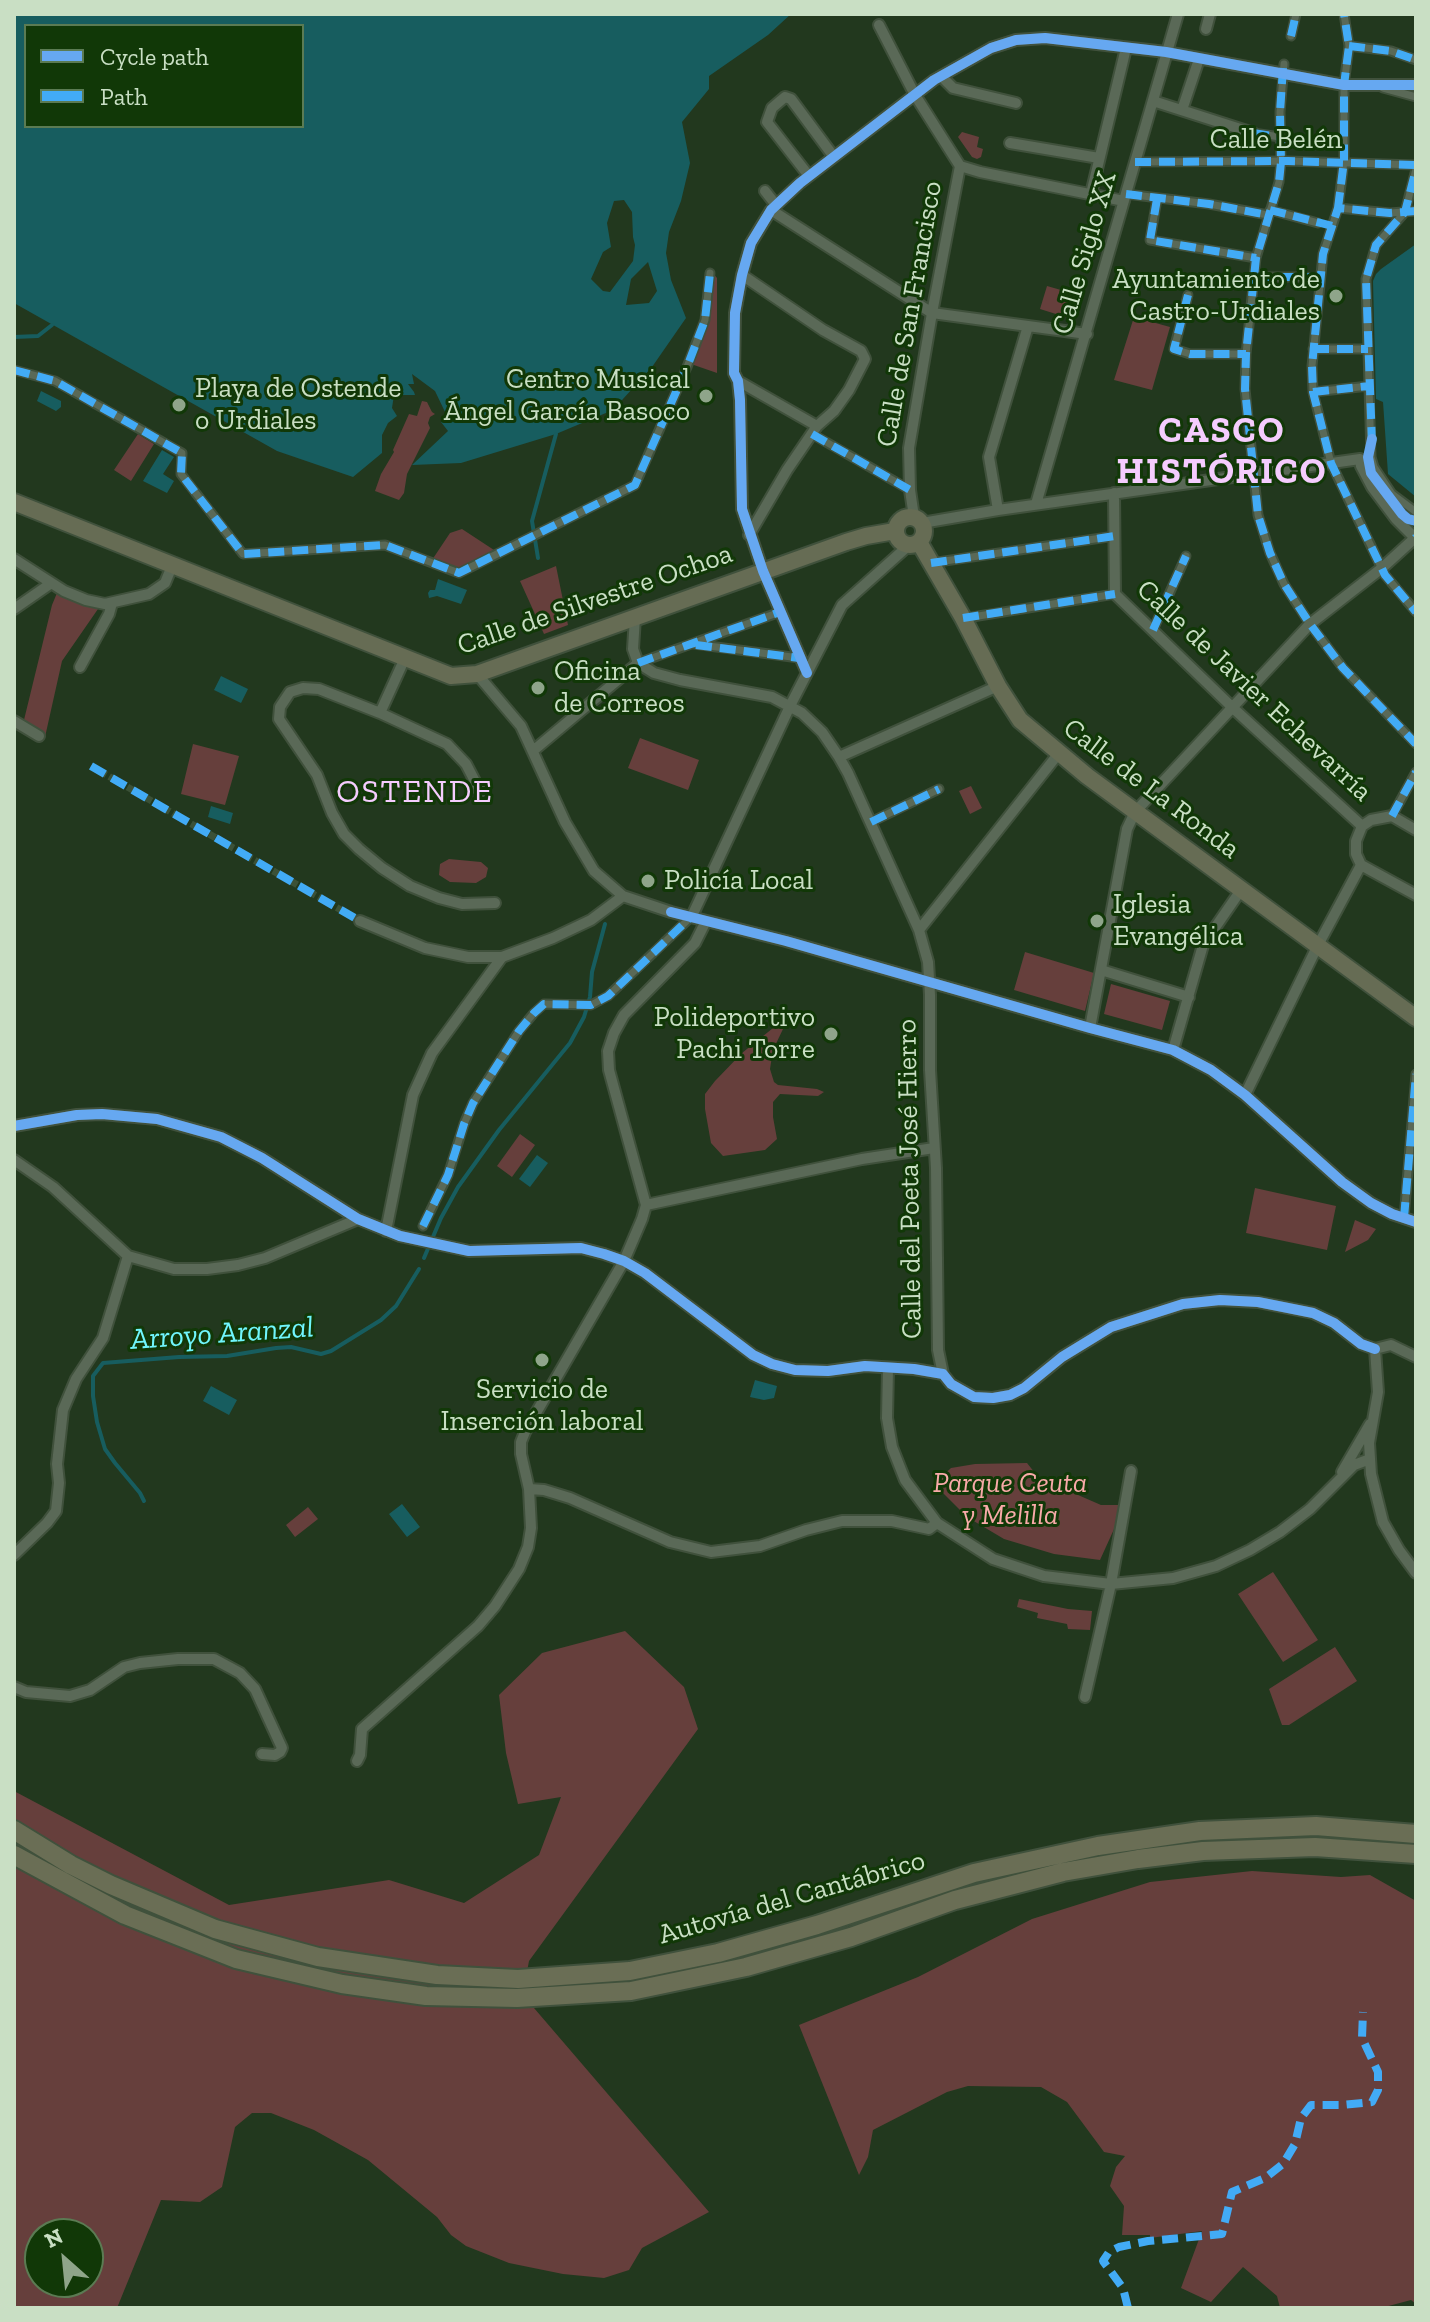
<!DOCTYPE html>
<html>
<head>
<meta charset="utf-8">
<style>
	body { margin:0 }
	#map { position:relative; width:1430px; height:2322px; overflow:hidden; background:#22381e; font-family:"Zilla Slab",serif }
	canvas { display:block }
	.frame { position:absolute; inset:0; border:16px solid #c9dfc4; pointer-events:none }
	.legend { position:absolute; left:24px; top:24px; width:280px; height:104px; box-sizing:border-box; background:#113807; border:2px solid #5b7b53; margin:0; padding:10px 14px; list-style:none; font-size:24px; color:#c9dfc4 }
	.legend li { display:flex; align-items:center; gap:16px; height:40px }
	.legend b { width:40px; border:2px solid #5b7b53 }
	.north { position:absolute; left:24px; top:2218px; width:80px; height:80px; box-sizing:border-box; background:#113807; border:2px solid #5b7b53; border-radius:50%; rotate:333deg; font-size:22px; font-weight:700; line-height:32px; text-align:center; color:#c9dfc4 }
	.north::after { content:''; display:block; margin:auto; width:28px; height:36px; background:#8fa58a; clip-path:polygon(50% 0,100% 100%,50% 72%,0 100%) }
</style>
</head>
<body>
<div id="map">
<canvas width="1430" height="2322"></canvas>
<div class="frame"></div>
<ul class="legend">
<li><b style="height:10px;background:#66a8f1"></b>Cycle path</li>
<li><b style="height:10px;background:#42abf6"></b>Path</li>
</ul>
<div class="north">N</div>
</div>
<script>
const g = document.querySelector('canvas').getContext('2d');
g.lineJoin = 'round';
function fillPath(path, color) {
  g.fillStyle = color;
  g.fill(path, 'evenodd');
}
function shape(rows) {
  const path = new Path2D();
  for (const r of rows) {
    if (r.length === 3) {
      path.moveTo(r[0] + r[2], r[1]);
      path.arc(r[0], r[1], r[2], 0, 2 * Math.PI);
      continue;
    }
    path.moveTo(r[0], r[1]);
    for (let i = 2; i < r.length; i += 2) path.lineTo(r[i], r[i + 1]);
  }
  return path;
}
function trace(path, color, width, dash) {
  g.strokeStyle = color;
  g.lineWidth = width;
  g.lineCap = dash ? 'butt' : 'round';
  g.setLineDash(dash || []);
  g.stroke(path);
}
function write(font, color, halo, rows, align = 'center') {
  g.font = font + ' "Zilla Slab",serif';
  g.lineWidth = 6;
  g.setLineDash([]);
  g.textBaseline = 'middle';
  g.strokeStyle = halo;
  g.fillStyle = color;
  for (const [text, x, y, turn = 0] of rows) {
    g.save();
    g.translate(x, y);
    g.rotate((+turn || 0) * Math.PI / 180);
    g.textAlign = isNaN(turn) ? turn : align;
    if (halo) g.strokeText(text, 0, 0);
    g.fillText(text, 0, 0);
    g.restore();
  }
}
fillPath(shape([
	[962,132,979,137,977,147,983,149,981,157,977,159,972,157,958,137],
	[713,273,717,278,717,373,691,364],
	[1047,286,1082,296,1075,320,1040,309],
	[1134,317,1170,327,1152,390,1114,380],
	[422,401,427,402,432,412,435,414,430,417,428,423,430,428,407,474,404,493,399,500,375,491,381,474,394,452,393,450,409,414,417,416],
	[138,434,154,444,131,481,114,470],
	[462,529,494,550,456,570,432,560,450,533],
	[556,566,568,625,544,634,520,581],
	[57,593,98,609,62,661,45,737,23,724,52,605],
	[640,738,699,760,688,790,628,768],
	[193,744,239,756,225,805,181,794],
	[971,786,982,808,970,814,959,791],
	[449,859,481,862,488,868,486,877,476,883,450,882,439,875,440,864],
	[1025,952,1094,973,1085,1011,1014,990],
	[1111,984,1170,1001,1162,1030,1104,1014],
	[778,1024,783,1029,773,1050,770,1069,774,1082,778,1085,817,1089,824,1092,818,1096,780,1094,773,1102,773,1117,777,1139,765,1150,723,1156,711,1143,705,1109,705,1094,715,1081,742,1053],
	[520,1134,535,1145,512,1177,497,1166],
	[1255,1188,1336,1206,1327,1250,1246,1233],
	[1355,1220,1376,1229,1368,1240,1345,1252],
	[1027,1463,1039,1478,1101,1505,1125,1505,1100,1560,1054,1554,1004,1539,967,1517,934,1484,951,1468,975,1464],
	[308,1507,318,1519,295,1537,286,1525],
	[1273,1572,1318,1640,1283,1662,1238,1594],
	[1019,1599,1068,1609,1092,1611,1090,1630,1068,1629,1067,1624,1037,1618,1038,1613,1017,1607],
	[625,1631,684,1687,698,1729,529,1961,525,1982,528,2001,709,2212,642,2248,629,2270,604,2278,563,2274,509,2263,466,2246,451,2235,437,2217,368,2160,314,2130,271,2113,252,2113,235,2127,222,2187,200,2202,161,2200,117,2308,14,2308,14,1791,229,1905,389,1880,464,1903,539,1855,561,1797,518,1804,506,1753,499,1695,542,1653],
	[40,2234,88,2234,88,2282,40,2282],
	[1335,1647,1357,1681,1289,1725,1282,1725,1269,1689],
	[1252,1871,1341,1877,1370,1875,1416,1901,1416,2304,1411,2300,1381,2308,1280,2308,1277,2296,1243,2267,1211,2302,1181,2288,1202,2231,1150,2238,1150,2235,1122,2235,1124,2206,1110,2186,1116,2167,1125,2156,1104,2152,1067,2102,1041,2087,968,2086,947,2092,873,2130,868,2157,859,2175,799,2025,918,1977,1032,1919,1150,1882]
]), '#663f3c');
fillPath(shape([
	[14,14,791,14,768,35,709,76,709,89,682,122,690,163,681,201,669,232,666,253,671,280,686,318,652,367,613,410,556,434,461,463,412,465,448,431,441,422,446,414,435,391,412,374,414,384,408,384,414,392,415,395,394,395,392,408,397,416,388,423,382,435,382,453,353,477,277,451,14,303],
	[302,26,302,126,26,126,26,26],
	[624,200,632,212,633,237,635,245,633,261,610,292,603,291,591,279,603,252,611,247,607,223,614,201],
	[648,262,657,291,649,303,626,305,631,279],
	[1416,244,1416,497,1388,474,1383,402,1376,399,1373,281,1376,274,1381,269],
	[41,391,61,401,61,407,56,411,37,401],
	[162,450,174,457,163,474,174,481,167,493,143,481],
	[438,579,467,590,461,604,437,596,429,598,428,593,430,590,435,590],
	[221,676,248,689,241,703,214,690],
	[211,806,233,813,230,824,208,817],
	[537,1155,548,1163,530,1187,519,1179],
	[755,1380,777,1386,774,1398,764,1400,750,1397],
	[211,1386,237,1400,229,1415,203,1401],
	[402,1504,420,1527,407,1537,389,1514]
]), '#175d5f');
trace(shape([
	[14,337,38,336,52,325],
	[538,558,532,521,556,434],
	[424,1258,441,1218,458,1187,499,1130,570,1043,584,1017,590,997,592,972,605,924],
	[144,1501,140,1493,115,1463,105,1449,97,1422,93,1396,93,1376,103,1363,179,1357,227,1356,276,1348,291,1347,321,1354,331,1351,381,1320,396,1306,419,1269]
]), '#175d5f', 4);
trace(shape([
	[91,766,360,921]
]), '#3b5137', 7, [7, 3.5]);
const pedestrian = shape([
	[1291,36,1296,14],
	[1349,46,1391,51,1416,60],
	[1284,64,1280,112,1281,162,1279,182,1256,258,1246,354,1245,389,1258,515,1270,553,1284,584,1310,624,1343,668,1416,744],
	[1383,88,1416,97],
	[1253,133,1280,137],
	[1135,162,1288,161,1416,165],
	[1416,169,1405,212,1376,245,1366,279,1371,457,1374,467,1392,494,1416,512],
	[1126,194,1209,204,1268,215],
	[1157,199,1150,240,1256,258],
	[1338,208,1344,161,1344,85,1349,46,1344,14],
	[1270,210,1318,223],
	[1416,211,1390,213,1338,208,1323,254,1312,366,1313,392,1331,463,1385,575,1416,612],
	[1255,277,1307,277],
	[1188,295,1174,349,1190,354,1246,354],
	[1313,349,1368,349],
	[14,370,55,381,182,453,181,474,243,554,385,545,459,573,635,485,687,367,705,320,710,273],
	[1313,392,1369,386],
	[812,434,910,490],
	[931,563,1115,536],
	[966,618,1115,594],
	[1153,630,1186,556],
	[694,644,799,658],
	[638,663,780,612],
	[1392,816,1416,772],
	[871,822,939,789],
	[1404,1218,1416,1074],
	[423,1226,448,1175,464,1124,473,1103,519,1031,534,1013,544,1004,591,1005,608,996,692,916]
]);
const minor = shape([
	[879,25,915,95,960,166,980,172,1124,201],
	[1206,29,1210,14],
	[941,76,953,88,1016,103],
	[1153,101,1253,133],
	[1182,110,1199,59],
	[1010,143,1099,158],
	[809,176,767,122,772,108,779,102,785,97,791,99,834,157],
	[765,191,776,205],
	[1091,194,1126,48],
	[771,210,932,313,1087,334],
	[742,275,823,330,861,351,865,359,849,390,834,411,817,426,787,470,749,535],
	[738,381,817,426],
	[1114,493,1115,594,1233,708,1362,826],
	[1036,504,1178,14],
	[998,510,989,457,1028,326],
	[914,517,910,490,909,448,932,313,960,166],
	[922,523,998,510,1360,459,1361,466,1372,487,1396,519,1415,538],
	[14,559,64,591,86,600,105,604,149,594,165,583,172,566],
	[14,609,50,584],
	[635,617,633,649,638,663,654,673,680,680,772,697,802,713,822,732,839,757,848,773,919,930,928,962,930,995,930,1070,936,1168,938,1350,943,1374],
	[80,667,109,614,112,603],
	[807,673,763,571,742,509,740,400,738,381,734,373,735,313,742,275,751,243,771,210,800,183,934,80,991,48,1016,40,1045,38,1166,52,1344,85,1416,85],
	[477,674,521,726,565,822,594,871,623,896,671,912,786,941,1090,1028,1173,1050,1211,1070,1245,1095,1342,1182,1371,1203,1392,1214,1416,1222],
	[380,713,405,658],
	[14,721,39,736],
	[534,750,638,663],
	[839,757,998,686],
	[480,791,466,764,447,744,380,713,319,689,303,688,290,692,280,707,279,719,317,775,332,813,344,834,359,849,382,868,410,886,439,898,462,904,495,903],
	[1361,865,1356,854,1356,841,1362,826,1371,820,1392,816,1416,830],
	[1361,865,1416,895],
	[692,916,790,706,842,605,908,546],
	[360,921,425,948,468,957,502,957,553,938,591,920,623,896],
	[919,930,1059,753],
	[1101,970,1189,997],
	[1090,1028,1127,829,1135,812,1310,624,1382,568,1416,537],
	[1173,1050,1203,945,1241,890],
	[1245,1095,1317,947,1361,865],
	[14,1126,77,1115,102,1114,157,1119,221,1137,262,1158,358,1219,400,1236,469,1251,581,1248,604,1254,624,1261,645,1273,753,1355,772,1364,795,1370,828,1371,865,1366,914,1369,943,1374,951,1384,974,1397,993,1398,1010,1395,1024,1388,1062,1357,1111,1327,1183,1304,1220,1300,1258,1302,1313,1313,1334,1323,1361,1344,1375,1349],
	[14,1160,53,1187,128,1256,174,1269,207,1269,238,1265,265,1258,358,1219],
	[646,1205,862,1159,934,1148],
	[386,1231,413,1095,432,1053,502,957],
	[1375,1349,1378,1392,1369,1443,1371,1474,1383,1522,1399,1550,1416,1573],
	[1375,1349,1391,1345,1416,1357],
	[888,1368,887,1418,892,1447,905,1480,937,1523],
	[1342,1472,1370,1424],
	[529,1489,544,1490,570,1498,670,1542,711,1552,760,1546,806,1530,842,1521,892,1521,929,1529,937,1523,993,1559,1044,1576,1111,1584,1173,1578,1216,1566,1250,1550,1280,1532,1310,1509,1354,1465,1370,1459],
	[14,1555,47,1523,56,1511,59,1483,57,1464,63,1410,76,1379,103,1338,128,1256],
	[14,1687,26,1692,70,1696,90,1690,124,1667,140,1663,178,1659,214,1659,240,1673,255,1689,282,1748,280,1752,275,1755,262,1754],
	[1085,1697,1111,1584,1131,1471],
	[357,1761,360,1755,362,1729,478,1626,495,1606,519,1569,528,1547,531,1528,529,1489,521,1454,521,1442,525,1432,624,1261,642,1219,646,1205,609,1070,608,1051,614,1033,624,1015,695,943,706,921]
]);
const trunk = shape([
	[14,502,451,676,477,674,846,542,866,536,895,531],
	[910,531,14],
	[919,542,963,618,998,686,1020,720,1087,776,1416,1018]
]);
const motorway = shape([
	[14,1830,71,1865,111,1885,215,1929,318,1957,437,1975,518,1979,630,1971,718,1953,817,1925,974,1873,1098,1846,1200,1831,1316,1826,1416,1834],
	[14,1855,125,1915,236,1959,342,1984,426,1996,517,1998,631,1991,746,1967,851,1937,955,1900,1063,1872,1138,1859,1203,1851,1315,1847,1416,1854]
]);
trace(pedestrian, '#40513c', 11);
trace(minor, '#40513c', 14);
trace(trunk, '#40513c', 20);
trace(motorway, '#40513c', 22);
trace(pedestrian, '#5a6957', 7);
trace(minor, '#5a6957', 10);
trace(trunk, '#666c54', 16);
trace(motorway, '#6a6e55', 18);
trace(shape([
	[1291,36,1296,14],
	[1349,46,1391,51,1416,60],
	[1283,68,1280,112,1281,162,1279,182,1256,258,1246,354,1245,389,1258,515,1270,553,1284,584,1310,624,1343,668,1416,744],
	[1253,133,1280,137],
	[1135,162,1288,161,1416,165],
	[1126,194,1209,204,1268,215],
	[1157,199,1150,240,1256,258],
	[1338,208,1344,161,1344,85,1349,46,1344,14],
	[1270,210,1332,226],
	[1416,211,1390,213,1338,208,1323,254,1312,366,1313,392,1331,463,1385,575,1416,612],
	[1255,277,1320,277],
	[1188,295,1174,349,1190,354,1246,354],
	[1313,349,1368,349],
	[14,370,55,381,182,453,181,474,243,554,385,545,459,573,635,485,687,367,705,320,710,273],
	[1313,392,1369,386],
	[812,434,910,490],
	[1372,443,1366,279,1376,245,1405,212,1416,169],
	[1415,538,1416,537],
	[931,563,1115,536],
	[963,618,1115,594],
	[1153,630,1186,556],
	[696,645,799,658],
	[638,663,780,612],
	[91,766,360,921],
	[1392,816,1416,772],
	[871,822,939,789],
	[1404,1218,1416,1074],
	[423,1226,448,1175,464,1124,473,1103,519,1031,534,1013,544,1004,591,1005,608,996,692,916],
	[1128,2308,1123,2288,1103,2261,1109,2252,1119,2247,1148,2241,1222,2234,1232,2192,1265,2178,1283,2164,1295,2144,1301,2118,1311,2105,1342,2105,1372,2102,1378,2090,1378,2072,1362,2038,1363,2012]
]), '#42abf6', 8, [16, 8]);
trace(shape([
	[1372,439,1368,457,1371,473,1402,514,1408,519,1416,521],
	[807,673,763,571,742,509,740,400,738,381,734,373,735,313,742,275,751,243,771,210,800,183,934,80,991,48,1016,40,1045,38,1166,52,1344,85,1416,85],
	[671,912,786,941,1090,1028,1173,1050,1211,1070,1245,1095,1342,1182,1371,1203,1392,1214,1416,1222],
	[14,1126,77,1115,102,1114,157,1119,221,1137,262,1158,358,1219,400,1236,469,1251,581,1248,604,1254,624,1261,645,1273,753,1355,772,1364,795,1370,828,1371,865,1366,914,1369,943,1374,951,1384,974,1397,993,1398,1010,1395,1024,1388,1062,1357,1111,1327,1183,1304,1220,1300,1258,1302,1313,1313,1334,1323,1361,1344,1375,1349]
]), '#66a8f1', 10);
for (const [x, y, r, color] of [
	[1336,296,8,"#8fa58a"],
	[706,396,8,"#8fa58a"],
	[179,405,8,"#8fa58a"],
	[538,688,8,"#8fa58a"],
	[648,881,8,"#8fa58a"],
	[1097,921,8,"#8fa58a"],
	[831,1034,8,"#8fa58a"],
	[542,1360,8,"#8fa58a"]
]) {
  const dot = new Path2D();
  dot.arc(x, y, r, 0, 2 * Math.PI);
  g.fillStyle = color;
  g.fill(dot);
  trace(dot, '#113807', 3);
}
write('28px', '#c9dfc4', '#113807', [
	["Calle Belén",1276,140],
	["Calle Siglo XX",1085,253,-74],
	["Calle de San Francisco",910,314,-80],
	["Calle de Silvestre Ochoa",595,600,-19],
	["Calle de Javier Echevarría",1254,691,43],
	["Calle de La Ronda",1151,789,37],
	["Calle del Poeta José Hierro",910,1179,-91],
	["Autovía del Cantábrico",792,1898,-16]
]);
write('28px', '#c9dfc4', '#113807', [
	["Ayuntamiento de",1320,280,"right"],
	["Castro-Urdiales",1320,312,"right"],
	["Centro Musical",690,380,"right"],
	["Ángel García Basoco",690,412,"right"],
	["Playa de Ostende",195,389],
	["o Urdiales",195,421],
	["Oficina",554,672],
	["de Correos",554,704],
	["Policía Local",664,881],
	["Iglesia",1113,905],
	["Evangélica",1113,937],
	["Polideportivo",815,1018,"right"],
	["Pachi Torre",815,1050,"right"],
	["Servicio de",542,1390,"center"],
	["Inserción laboral",542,1422,"center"]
], 'left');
write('italic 28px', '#f9aaa9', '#113807', [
	["Parque Ceuta",1010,1484],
	["y Melilla",1010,1516]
]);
write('italic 30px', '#70f6fd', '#113807', [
	["Arroyo Aranzal",222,1334,-4]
]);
g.letterSpacing = '2px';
write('32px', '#f5ccfe', '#113807', [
	["OSTENDE",415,793]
]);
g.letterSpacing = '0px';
g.letterSpacing = '2px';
write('bold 36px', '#f5ccfe', '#113807', [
	["CASCO",1222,432],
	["HISTÓRICO",1222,473]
]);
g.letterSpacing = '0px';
</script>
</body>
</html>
